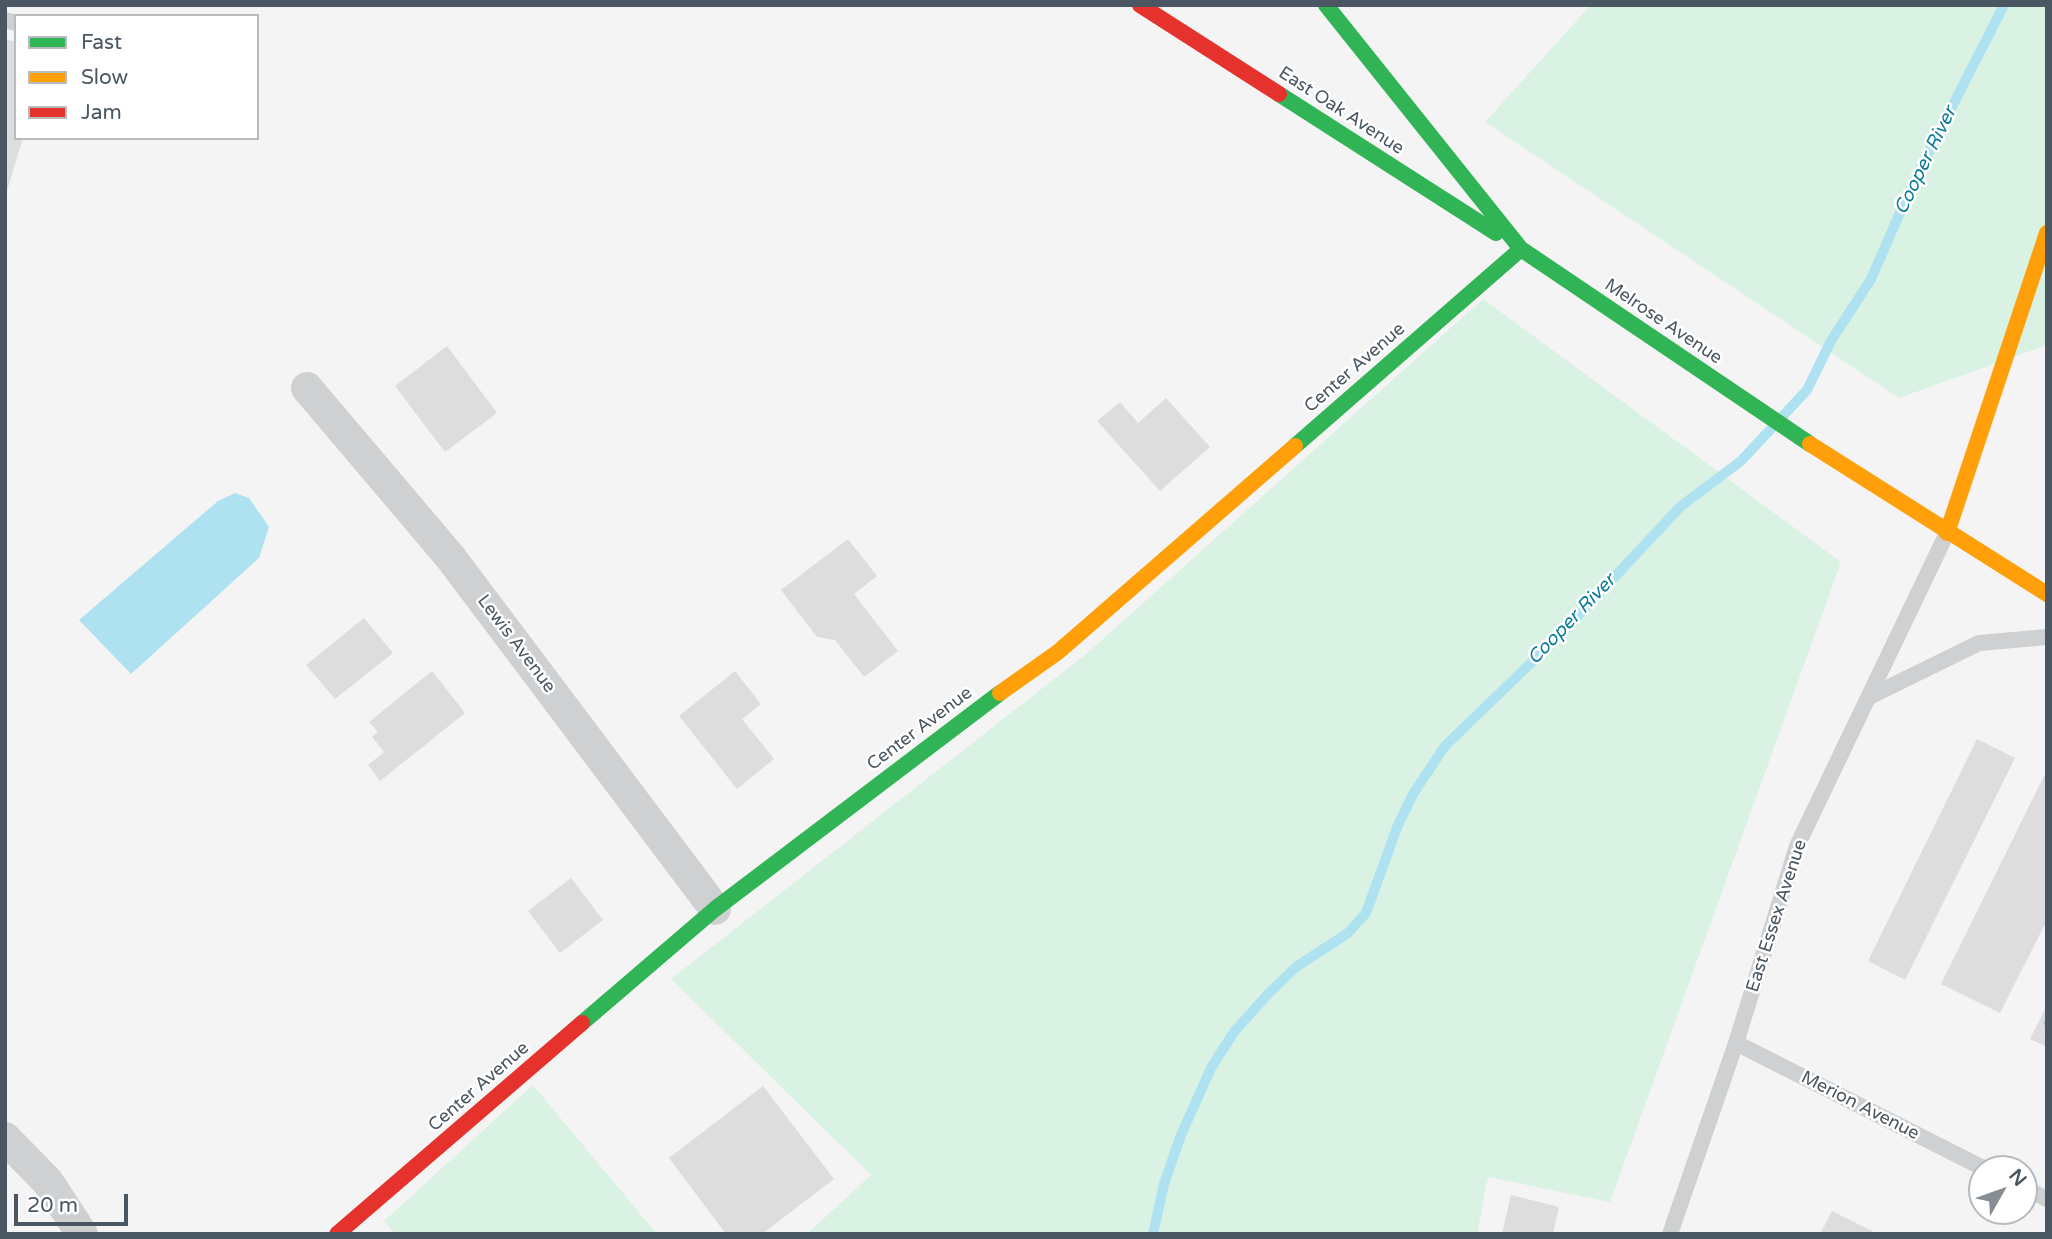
<!DOCTYPE html>
<html>
<head>
<meta charset="utf-8">
<style>
	body { margin:0 }
	#map { position:relative; width:2052px; height:1239px; overflow:hidden; background:#f4f4f4; font-family:"Varela Round",sans-serif }
	canvas { display:block }
	.frame { position:absolute; inset:0; border:7px solid #4a5661; pointer-events:none }
	.legend { position:absolute; left:14px; top:14px; width:245px; height:126px; box-sizing:border-box; background:#fff; border:2px solid #b7bbc0; margin:0; padding:9px 12px; list-style:none; font-size:21px; color:#4a5661 }
	.legend li { display:flex; align-items:center; gap:14px; height:35px }
	.legend b { width:35px; border:2px solid #b7bbc0 }
	.north { position:absolute; left:1968px; top:1155px; width:70px; height:70px; box-sizing:border-box; background:#fff; border:2px solid #b7bbc0; border-radius:50%; rotate:50deg; font-size:19px; font-weight:700; line-height:28px; text-align:center; color:#4a5661 }
	.north::after { content:''; display:block; margin:auto; width:24px; height:32px; background:#868d94; clip-path:polygon(50% 0,100% 100%,50% 72%,0 100%) }
	.scale { position:absolute; left:14px; top:1194px; width:114px; height:32px; box-sizing:border-box; border:4px solid #4a5661; border-top:0; padding-left:9px; font-size:21px; line-height:24px; white-space:nowrap; color:#4a5661; -webkit-text-stroke:5px #fff; paint-order:stroke }
</style>
</head>
<body>
<div id="map">
<canvas width="2052" height="1239"></canvas>
<div class="frame"></div>
<ul class="legend">
<li><b style="height:9px;background:#30b455"></b>Fast</li>
<li><b style="height:9px;background:#ff9f0a"></b>Slow</li>
<li><b style="height:9px;background:#e5322d"></b>Jam</li>
</ul>
<div class="north">N</div>
<div class="scale">20 m</div>
</div>
<script>
const g = document.querySelector('canvas').getContext('2d');
g.lineJoin = 'round';
function fillPath(path, color) {
  g.fillStyle = color;
  g.fill(path, 'evenodd');
}
function shape(rows) {
  const path = new Path2D();
  for (const r of rows) {
    path.moveTo(r[0], r[1]);
    for (let i = 2; i < r.length; i += 2) path.lineTo(r[i], r[i + 1]);
  }
  return path;
}
function trace(path, color, width, dash) {
  g.strokeStyle = color;
  g.lineWidth = width;
  g.lineCap = dash ? 'butt' : 'round';
  g.setLineDash(dash || []);
  g.stroke(path);
}
function write(font, color, halo, rows, align = 'center') {
  g.font = font + ' "Varela Round",sans-serif';
  g.lineWidth = 5;
  g.setLineDash([]);
  g.textBaseline = 'middle';
  g.strokeStyle = halo;
  g.fillStyle = color;
  for (const [text, x, y, turn = 0] of rows) {
    g.save();
    g.translate(x, y);
    g.rotate((+turn || 0) * Math.PI / 180);
    g.textAlign = isNaN(turn) ? turn : align;
    if (halo) g.strokeText(text, 0, 0);
    g.fillText(text, 0, 0);
    g.restore();
  }
}
fillPath(shape([
	[1586,5,2047,5,2047,345,1899,398,1485,122,1588,8],
	[1483,299,1841,562,1610,1202,1488,1177,1477,1234,807,1234,871,1175,671,979,1085,655],
	[533,1085,657,1234,395,1234,384,1221]
]), '#d9f2e3');
fillPath(shape([
	[235,493,249,498,269,527,259,558,131,674,79,620,218,501]
]), '#aee2f0');
trace(shape([
	[1153,1234,1164,1184,1181,1135,1211,1068,1234,1032,1268,994,1296,967,1348,933,1366,913,1398,825,1413,794,1445,746,1562,633,1681,506,1741,461,1807,390,1831,341,1871,279,1913,183,2004,5]
]), '#aee2f0', 10);
fillPath(shape([
	[5,39,16,42,16,138,23,138,6,194],
	[447,346,497,413,445,452,395,386],
	[1166,398,1210,447,1160,491,1097,421,1120,402,1138,423],
	[848,539,877,576,854,594,898,651,864,677,835,640,817,637,781,590],
	[364,618,393,653,335,699,306,665],
	[432,671,465,713,380,781,368,765,384,752,372,737,378,732,369,722],
	[735,671,761,704,742,719,774,759,737,789,679,716],
	[1977,739,2015,758,1905,980,1868,961],
	[2047,770,2047,920,2000,1013,1941,984],
	[571,878,603,920,560,953,528,911],
	[2047,1005,2047,1047,2030,1039],
	[763,1086,834,1179,762,1234,726,1234,669,1158],
	[1511,1195,1559,1207,1553,1234,1502,1234],
	[1832,1211,1878,1234,1820,1234]
]), '#ddddde');
trace(shape([
	[2044,1022,2047,1024]
]), '#bcc7c4', 4.5, [5, 3.5]);
trace(shape([
	[5,20,16,23],
	[1869,697,1979,643,2047,637],
	[1736,1043,1985,1169],
	[2024,1188,2047,1199],
	[1670,1234,1736,1043,1797,846,1947,533]
]), '#ced0d2', 16);
trace(shape([
	[307,388,451,558,715,909],
	[5,1138,48,1182,82,1234]
]), '#ced0d2', 32);
trace(shape([
	[1326,5,1521,249,1810,444],
	[1279,94,1496,233],
	[1295,446,1521,249],
	[582,1023,715,909,1000,693]
]), '#30b455', 16);
trace(shape([
	[1810,444,2047,594],
	[1947,533,2047,233],
	[1000,693,1058,652,1295,446]
]), '#ff9f0a', 16);
trace(shape([
	[1140,5,1279,94],
	[337,1234,582,1023]
]), '#e5322d', 16);
write('18px', '#4a5661', '#fff', [
	["East Oak Avenue",1341,111,33],
	["Melrose Avenue",1663,322,34],
	["Center Avenue",1355,368,-41],
	["Lewis Avenue",516,644,53],
	["Center Avenue",920,729,-37],
	["East Essex Avenue",1777,916,-72],
	["Center Avenue",479,1087,-41],
	["Merion Avenue",1860,1106,27]
]);
write('italic 19px', '#0c7c9b', '#fff', [
	["Cooper River",1926,161,-64],
	["Cooper River",1572,620,-46]
]);
</script>
</body>
</html>
